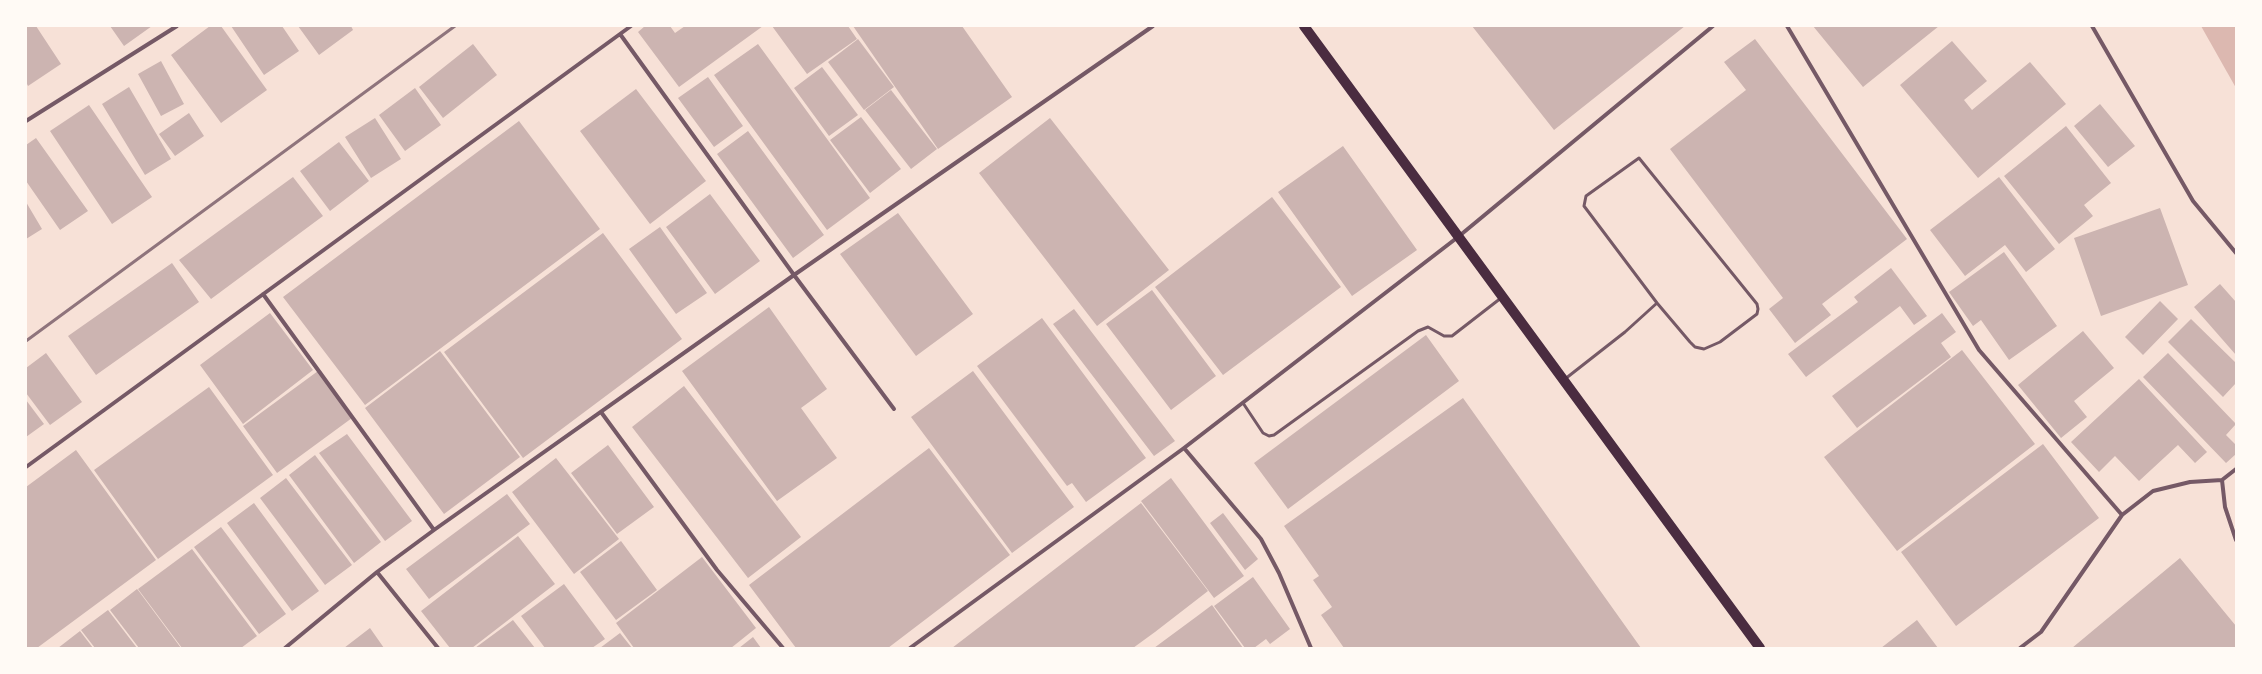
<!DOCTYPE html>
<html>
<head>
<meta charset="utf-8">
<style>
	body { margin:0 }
	#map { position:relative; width:2262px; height:674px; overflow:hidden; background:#f7e1d7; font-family:Quicksand,sans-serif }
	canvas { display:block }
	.frame { position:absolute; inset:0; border:27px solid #fffaf5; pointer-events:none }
</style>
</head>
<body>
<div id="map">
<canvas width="2262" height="674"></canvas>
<div class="frame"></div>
</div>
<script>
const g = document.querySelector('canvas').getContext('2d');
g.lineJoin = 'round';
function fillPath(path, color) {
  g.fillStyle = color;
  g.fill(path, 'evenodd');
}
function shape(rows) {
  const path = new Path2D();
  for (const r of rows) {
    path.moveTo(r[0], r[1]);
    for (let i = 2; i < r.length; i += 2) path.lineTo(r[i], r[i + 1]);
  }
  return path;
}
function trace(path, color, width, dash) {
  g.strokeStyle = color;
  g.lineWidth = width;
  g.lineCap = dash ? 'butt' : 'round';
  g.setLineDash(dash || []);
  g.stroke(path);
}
fillPath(shape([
	[2201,26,2236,26,2236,88]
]), '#dcb8b0');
fillPath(shape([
	[26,26,36,26,61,64,28,86,26,82],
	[110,26,152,26,124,46],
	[210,26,221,26,267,90,221,123,171,55],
	[231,26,282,26,299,51,264,75],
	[298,26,351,26,353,30,319,55],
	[645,26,670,26,675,33,685,26,763,26,679,87,638,32],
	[772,26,848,26,857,39,807,74],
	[853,26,962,26,1012,97,938,149],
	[1472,26,1685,26,1554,130],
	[1813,26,1939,26,1863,87],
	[858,39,894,87,864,110,828,62],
	[1755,39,1907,239,1822,304,1831,315,1795,343,1769,309,1783,298,1670,149,1746,90,1724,62],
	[1952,41,1987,81,1964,100,1972,110,2030,62,2066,104,1978,178,1900,85],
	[473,44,497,75,443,118,419,87],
	[758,44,870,198,827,230,714,75],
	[161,61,184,104,161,116,138,74],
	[822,67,858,115,829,136,794,88],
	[708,77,743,126,714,147,678,98],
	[129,87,171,159,145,175,102,104],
	[415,88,441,125,405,151,379,115],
	[636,89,706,181,650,224,580,131],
	[891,90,937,149,911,169,865,110],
	[2100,104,2135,146,2108,167,2074,126],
	[89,105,152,197,112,224,50,131],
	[189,113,204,136,175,156,159,134],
	[861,117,901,169,870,193,830,140],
	[375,118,401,159,371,178,345,137],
	[1050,118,1169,270,1097,326,979,173],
	[519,121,600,229,365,405,283,297],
	[2066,126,2111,183,2084,205,2093,216,2059,244,2004,176],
	[748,131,824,235,793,258,717,154],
	[36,138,88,211,60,230,26,181,26,145],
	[339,142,369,181,330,211,300,171],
	[1343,146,1417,250,1352,296,1278,192],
	[293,177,323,216,211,299,179,260],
	[1999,177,2055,249,2026,272,2005,245,1965,276,1930,230],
	[710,194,760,261,715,294,666,227],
	[1272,197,1341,287,1223,375,1155,287],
	[26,202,42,229,26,239],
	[2160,208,2188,285,2101,316,2074,238],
	[898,213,973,314,916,356,840,254],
	[660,227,707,293,676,314,629,249],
	[603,233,682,339,523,458,444,352],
	[2004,252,2057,326,2009,360,1981,320,1973,326,1949,292],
	[172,263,199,302,96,375,68,336],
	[1891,268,1927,316,1914,325,1900,306,1806,377,1788,354,1858,302,1854,297],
	[2220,284,2236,302,2236,355,2194,307],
	[1152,290,1216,376,1171,410,1106,324],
	[2160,301,2178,319,2143,355,2125,337],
	[769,307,827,389,801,408,837,458,777,501,682,371],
	[1074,309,1175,441,1154,456,1053,324],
	[270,313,313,370,243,424,200,365],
	[1942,313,1956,332,1941,343,1951,357,1857,428,1832,396],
	[1042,318,1146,458,1086,502,1072,483,1067,486,977,366],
	[2191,319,2236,363,2236,383,2223,397,2168,342],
	[2083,331,2114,368,2074,401,2087,417,2061,438,2018,385],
	[1426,335,1459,381,1288,509,1254,463],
	[1962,350,2035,444,1897,551,1824,457],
	[440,351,520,457,444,514,365,408],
	[46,353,82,402,50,425,26,393,26,368],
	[2168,353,2236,424,2226,435,2236,445,2236,454,2226,463,2143,377],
	[318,371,352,418,277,473,243,426],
	[973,371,1074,507,1012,553,911,417],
	[2139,379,2207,452,2195,463,2178,445,2139,481,2115,456,2099,472,2071,442],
	[684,386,801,537,748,578,632,427],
	[209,387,273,475,158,559,94,470],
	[1463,398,1641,648,1344,648,1321,615,1332,607,1313,580,1319,576,1284,526],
	[26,400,44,424,26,437],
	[347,434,412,521,385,541,319,453],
	[2043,444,2099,518,1956,626,1901,552],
	[608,445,654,507,617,534,571,473],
	[929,448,1010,555,888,648,796,648,749,585],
	[76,450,156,560,37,648,26,648,26,487],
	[315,455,381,542,354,563,289,475],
	[556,458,619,539,574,574,512,492],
	[286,478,352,565,325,585,260,498],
	[1171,478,1244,576,1214,598,1141,501],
	[507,494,530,524,429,599,406,569],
	[254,503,319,591,292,611,227,523],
	[1141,503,1208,591,1155,632,1133,648,952,648],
	[1223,513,1258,559,1245,570,1210,523],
	[221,527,286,614,259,634,194,547],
	[518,536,555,584,472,648,450,648,421,611],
	[621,541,657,590,616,620,580,572],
	[192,549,257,636,241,648,182,648,138,589],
	[702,557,756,628,731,648,634,648,616,623],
	[2180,558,2236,626,2236,648,2072,648],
	[1253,577,1290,629,1270,644,1266,639,1254,648,1245,648,1214,606],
	[564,584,605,639,592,648,545,648,521,616],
	[137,589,138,590,181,648,139,648,110,610],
	[1212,605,1243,648,1154,648,1196,617],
	[108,610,137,648,95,648,81,630],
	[513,620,535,648,475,648],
	[1917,620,1938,648,1881,648],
	[370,628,384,648,344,648],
	[80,631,93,648,58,648],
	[620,633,632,648,600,648],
	[753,637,761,648,739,648]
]), '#ccb4b1');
trace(shape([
	[1565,379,1625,332,1657,303,1584,206,1586,196,1639,158,1757,304,1758,309,1757,314,1720,342,1704,349,1695,347,1690,342,1657,303],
	[1243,403,1263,433,1269,436,1274,435,1418,331,1428,327,1444,336,1452,336,1501,298]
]), '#755966', 3);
trace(shape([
	[1787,26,1979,350,2122,515],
	[2092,26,2193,201,2236,253],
	[620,34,794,275,894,409],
	[26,121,177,26],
	[263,294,434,530],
	[601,412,717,570,783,648],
	[1184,448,1261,539,1279,573,1311,648],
	[26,467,631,26],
	[2236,469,2222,480,2225,507,2236,540],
	[377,572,438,648],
	[285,648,377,572,434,530,794,275,1153,26],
	[910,648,1184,448,1458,237,1713,26],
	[2020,648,2041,632,2122,515,2153,491,2190,482,2222,480]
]), '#755966', 4);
trace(shape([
	[1304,26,1760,648]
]), '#4a2c40', 10);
trace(shape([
	[26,341,455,26]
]), '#8f747c', 3);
</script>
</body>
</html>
